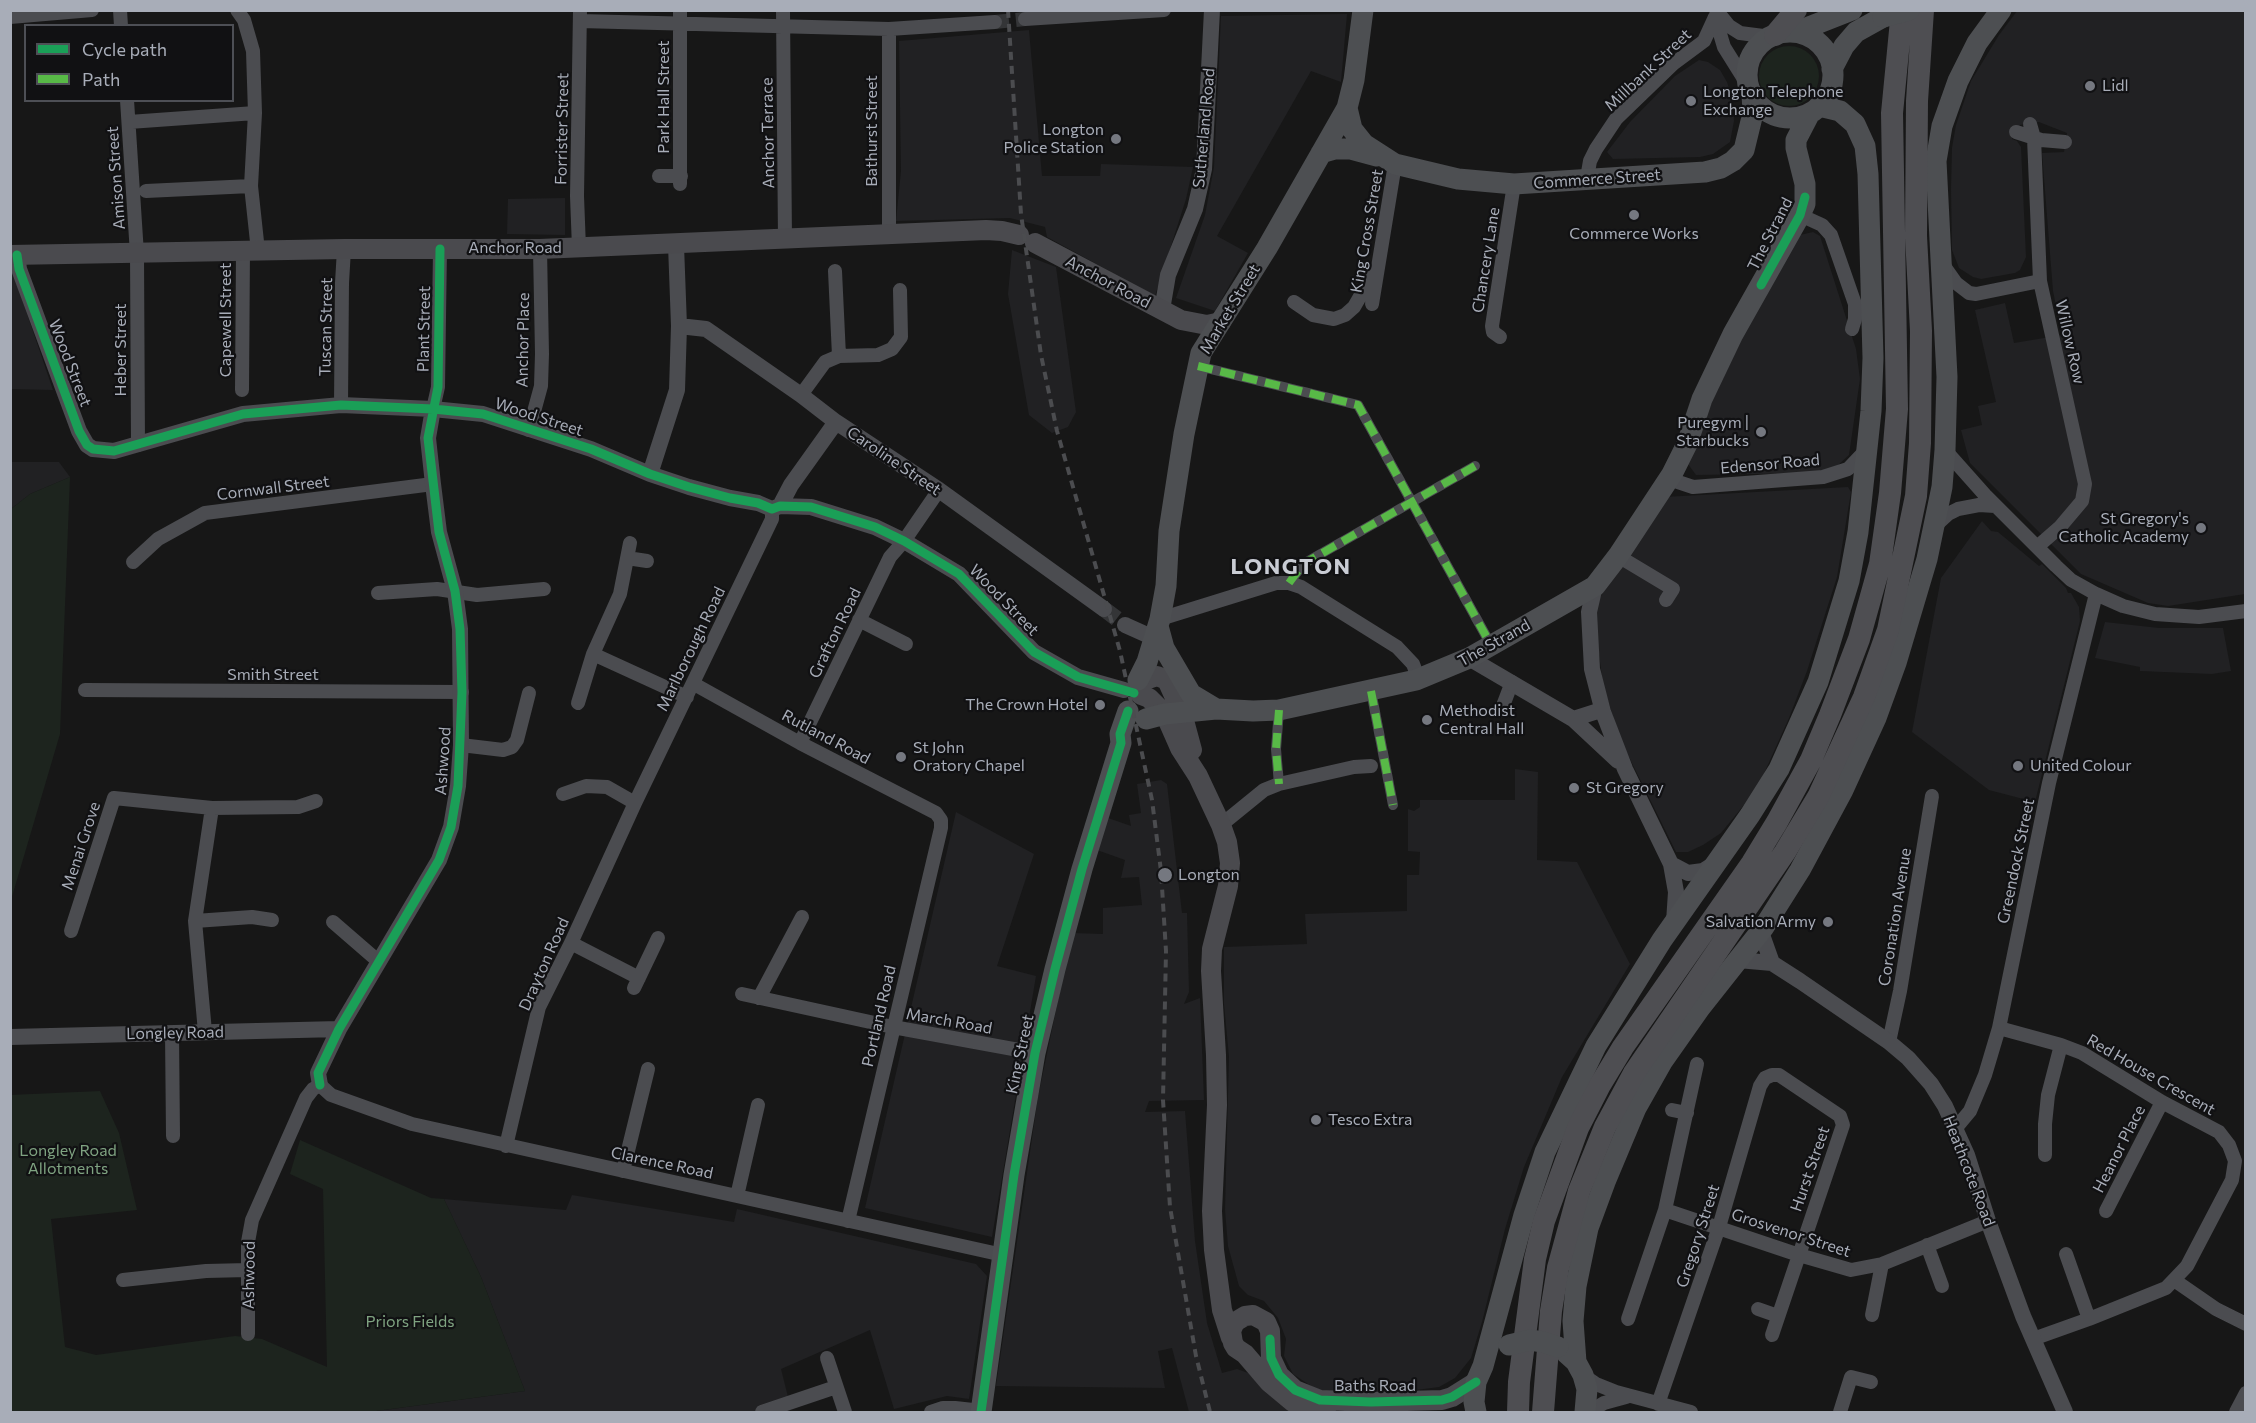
<!DOCTYPE html>
<html>
<head>
<meta charset="utf-8">
<style>
	body { margin:0 }
	#map { position:relative; width:2256px; height:1423px; overflow:hidden; background:#171717; font-family:Commissioner,sans-serif }
	canvas { display:block }
	.frame { position:absolute; inset:0; border:12px solid #a8adb8; pointer-events:none }
	.legend { position:absolute; left:24px; top:24px; width:210px; height:78px; box-sizing:border-box; background:#111113; border:2px solid #4d4f55; margin:0; padding:8px 10px; list-style:none; font-size:18px; color:#a8adb8 }
	.legend li { display:flex; align-items:center; gap:12px; height:30px }
	.legend b { width:30px; border:2px solid #4d4f55 }
</style>
</head>
<body>
<div id="map">
<canvas width="2256" height="1423"></canvas>
<div class="frame"></div>
<ul class="legend">
<li><b style="height:8px;background:#1a9f57"></b>Cycle path</li>
<li><b style="height:8px;background:#58b947"></b>Path</li>
</ul>
</div>
<script>
const g = document.querySelector('canvas').getContext('2d');
g.lineJoin = 'round';
function fillPath(path, color) {
  g.fillStyle = color;
  g.fill(path, 'evenodd');
}
function shape(rows) {
  const path = new Path2D();
  for (const r of rows) {
    if (r.length === 3) {
      path.moveTo(r[0] + r[2], r[1]);
      path.arc(r[0], r[1], r[2], 0, 2 * Math.PI);
      continue;
    }
    path.moveTo(r[0], r[1]);
    for (let i = 2; i < r.length; i += 2) path.lineTo(r[i], r[i + 1]);
  }
  return path;
}
function trace(path, color, width, dash) {
  g.strokeStyle = color;
  g.lineWidth = width;
  g.lineCap = dash ? 'butt' : 'round';
  g.setLineDash(dash || []);
  g.stroke(path);
}
function write(font, color, halo, rows, align = 'center') {
  g.font = font + ' Commissioner,sans-serif';
  g.lineWidth = 4.5;
  g.setLineDash([]);
  g.textBaseline = 'middle';
  g.strokeStyle = halo;
  g.fillStyle = color;
  for (const [text, x, y, turn = 0] of rows) {
    g.save();
    g.translate(x, y);
    g.rotate((+turn || 0) * Math.PI / 180);
    g.textAlign = isNaN(turn) ? turn : align;
    if (halo) g.strokeText(text, 0, 0);
    g.fillText(text, 0, 0);
    g.restore();
  }
}
fillPath(shape([
	[2017,11,2243,10,2246,13,2245,594,2168,606,2148,603,2081,574,1970,463,1961,430,1982,425,1978,406,1996,402,1975,310,2005,303,2014,343,2062,335,2053,291,2042,153,2064,152,2067,133,2039,122,2020,125,2012,139,2017,141,2021,147,2026,257,2020,270,2015,273,1981,279,1973,277,1959,268,1952,250,1951,189,1952,148,1956,125,1971,81,1999,35],
	[1347,14,1341,82,1311,71,1217,236,1248,253,1215,311,1176,298,1205,215,1214,167,1221,16],
	[1029,30,1042,176,1100,176,1101,164,1193,167,1186,199,1155,296,1047,237,1045,227,1010,218,896,221,901,171,899,41],
	[1699,60,1708,62,1720,70,1727,82,1733,101,1734,121,1730,142,1713,154,1700,157,1613,159,1607,152,1630,122,1675,76],
	[565,198,565,235,507,234,508,199],
	[1813,232,1820,236,1856,349,1860,379,1849,455,1836,467,1814,473,1696,475,1685,460,1750,321,1800,235],
	[1012,250,1056,267,1076,412,1068,427,1052,433,1029,415,1008,294],
	[11,267,53,390,11,389],
	[11,462,59,462,70,477,30,494,11,509],
	[1848,487,1851,492,1837,577,1807,671,1789,718,1757,789,1721,833,1703,845,1688,852,1676,852,1620,739,1603,685,1596,631,1597,602,1664,497],
	[1982,521,1991,531,1998,532,2039,566,2042,564,2066,588,2068,593,2071,593,2079,607,2080,621,2035,802,1989,790,1912,732,1941,578],
	[2105,622,2159,628,2223,628,2231,671,2212,674,2140,671,2140,667,2095,658],
	[1515,769,1538,772,1537,860,1577,862,1630,964,1562,1077,1524,1167,1505,1229,1482,1322,1471,1358,1455,1378,1439,1387,1393,1393,1335,1393,1317,1390,1293,1374,1284,1356,1286,1339,1278,1318,1264,1301,1248,1295,1239,1286,1228,1246,1225,1210,1229,1057,1224,1004,1224,947,1307,944,1305,914,1407,911,1407,875,1419,875,1420,852,1408,851,1408,809,1414,811,1420,807,1420,800,1515,800],
	[1161,780,1167,784,1182,913,1187,913,1189,992,1184,1004,1200,998,1204,1100,1149,1101,1145,1112,1185,1111,1195,1241,1207,1323,1222,1373,1237,1369,1248,1373,1263,1388,1296,1412,1189,1412,1172,1348,1158,1351,1165,1388,996,1386,1038,1097,1072,933,1103,934,1103,908,1142,905,1139,877,1121,878,1125,860,1097,850,1108,818,1131,826,1129,815,1141,813,1137,784],
	[956,812,1034,854,997,966,1036,976,992,1237,865,1208],
	[572,1195,734,1222,737,1209,976,1264,987,1276,969,1399,947,1396,894,1409,870,1330,781,1369,789,1401,756,1412,369,1412,525,1391,481,1277,444,1199,566,1210]
]), '#212123');
fillPath(shape([
	[1789,76,30],
	[70,477,60,734,11,900,11,509,30,494],
	[100,1091,119,1133,137,1210,51,1219,65,1347,96,1355,235,1336,262,1339,327,1367,323,1189,290,1174,300,1140,431,1198,444,1199,481,1277,525,1391,369,1412,11,1412,10,1095]
]), '#1d241e');
trace(shape([
	[995,22,1025,19]
]), '#343537', 14, [14, 7]);
trace(shape([
	[1104,609,1125,625]
]), '#343537', 16, [16, 8]);
trace(shape([
	[1198,366,1358,405,1491,645],
	[1289,583,1303,564,1475,466],
	[1371,691,1393,805],
	[1279,710,1276,749,1279,784]
]), '#4b4c50', 10);
trace(shape([
	[120,10,121,26],
	[237,10,244,20,253,51,255,113,251,186,258,251],
	[783,10,785,240],
	[1716,10,1729,26,1740,33,1771,37],
	[10,17,92,10],
	[1715,17,1724,47,1749,87],
	[1025,19,1164,10],
	[580,21,889,29,995,22],
	[127,100,137,254,138,445],
	[129,122,255,113],
	[2030,124,2034,138,2040,281,2085,484,2082,501,2060,527,2037,547],
	[2016,132,2041,140,2065,142],
	[659,176,681,176],
	[1587,178,1590,161,1596,149,1616,119,1673,64,1704,41,1715,17],
	[680,184,680,10],
	[146,191,251,186],
	[1800,215,1822,225,1831,235,1855,304,1855,319,1852,329],
	[889,234,889,29],
	[579,248,577,196,580,10],
	[1944,266,1956,283,1969,293,1976,294,2040,281],
	[835,271,839,356],
	[1294,302,1313,315,1334,319,1345,315,1354,307,1373,274],
	[1372,304,1395,164],
	[1500,337,1493,332,1492,326,1514,184],
	[242,390,243,250],
	[801,395,825,362,839,356,878,355,892,349,901,337,900,290],
	[341,405,342,283,344,249],
	[433,409,438,387,440,249],
	[529,430,541,386,542,354,540,249],
	[1945,450,1985,495,2056,566,2071,580,2096,594,2123,606,2155,614,2199,617,2246,611],
	[1672,474,1678,482,1693,487,1823,477,1848,469,1867,449],
	[1935,526,1948,514,1958,509,1979,505,1995,506],
	[1618,556,1673,589,1666,600],
	[627,558,647,561],
	[133,562,158,539,205,513,433,484],
	[378,593,437,589,477,595,544,589],
	[1160,619,1276,583,1289,583,1301,587,1397,647,1413,664,1416,672,1416,680],
	[859,620,906,644],
	[593,654,687,697],
	[694,684,800,743,936,813,941,820,941,828,848,1221],
	[85,690,462,692],
	[578,703,593,654,620,594,630,543],
	[1501,711,1512,682],
	[800,743,890,557,904,541,939,490],
	[461,745,503,750,512,747,517,740,529,693],
	[563,794,586,786,607,787,635,803],
	[1221,825,1264,790,1279,784,1354,767,1371,766],
	[195,921,252,917,272,920],
	[333,922,378,961],
	[71,931,114,798,212,808,298,807,316,801],
	[571,943,639,978],
	[634,988,658,938],
	[742,994,893,1027,1035,1053],
	[759,998,802,917],
	[1999,1028,2061,1045,2082,1053,2162,1102,2219,1132,2229,1145,2235,1161,2232,1180,2187,1266,2166,1288,2089,1319,2033,1339],
	[205,1032,195,921,212,808],
	[172,1033,173,1136],
	[1889,1042,1900,991,1932,796],
	[1672,1110,1687,1113],
	[1955,1129,1970,1111,1985,1075,1999,1028,2049,783,2096,594],
	[506,1146,539,1007,571,943,635,803,772,519,772,509],
	[2045,1155,2045,1124,2048,1095,2061,1045],
	[623,1171,648,1069],
	[737,1196,758,1105],
	[1665,1210,1799,1255,1851,1270,1882,1264,1988,1221],
	[2106,1211,2162,1102],
	[1927,1245,1942,1286],
	[2066,1254,2089,1319],
	[123,1280,206,1271,248,1270],
	[2174,1280,2216,1309,2246,1324],
	[1758,1309,1778,1316],
	[1872,1315,1882,1264],
	[1628,1319,1665,1210,1697,1064],
	[248,1334,248,1242,252,1220,306,1098,313,1089,320,1085,331,1095,412,1124,1003,1255],
	[827,1358,845,1412],
	[1583,1375,1596,1384,1616,1392,1691,1412],
	[1658,1404,1719,1227,1760,1086,1765,1078,1772,1075,1779,1075,1840,1116,1843,1125,1772,1335],
	[762,1412,836,1387],
	[931,1412,943,1408,955,1408,982,1411],
	[1589,1412,1604,1403,1626,1397],
	[1840,1412,1851,1377,1871,1382],
	[2236,1412,2246,1393]
]), '#4b4c50', 14);
trace(shape([
	[17,255,19,269,79,431,87,445,93,449,114,451,243,414,341,405,433,409,483,414,591,449,650,474,689,487,730,498,758,503,772,509,780,506,811,507,875,527,904,541,959,574,1034,652,1078,677,1124,690],
	[1162,310,1168,275,1195,209,1204,169,1212,10],
	[679,326,706,329,801,395,836,422,939,490,1104,609],
	[650,474,677,390,679,326,676,245],
	[780,506,791,485,836,422],
	[1595,586,1589,612,1592,669,1603,712,1625,769,1671,864,1676,892,1674,922],
	[1125,625,1154,638],
	[1469,658,1573,719,1618,761],
	[1573,719,1598,711,1603,712],
	[1671,864,1688,873,1703,871,1714,864],
	[1761,932,1772,963],
	[1738,960,1772,963,1800,981,1889,1042,1908,1058,1931,1084,1945,1106,1967,1155,1988,1221,2023,1316,2065,1412],
	[10,1037,339,1029],
	[320,1085,318,1073,339,1029,439,860,451,827,458,786,461,745,460,629,455,591,439,532,433,484,428,438,433,409]
]), '#4b4c50', 16);
trace(shape([
	[1035,243,1181,320,1207,325,1221,322],
	[10,255,344,249,540,249,986,230,1002,231,1019,235],
	[1139,682,1157,676,1167,680,1182,713,1192,750],
	[1141,695,1149,698,1165,714,1180,748,1198,776,1221,825,1227,842,1230,863,1228,886,1212,949,1211,971,1216,1055,1217,1105,1212,1211,1214,1250,1222,1310,1231,1338],
	[1326,1412,1312,1410,1293,1402,1269,1382,1245,1354,1236,1348,1233,1343,1231,1331,1235,1322,1245,1316,1253,1315,1266,1322,1270,1331,1271,1358,1279,1375,1295,1390,1320,1400,1371,1402,1442,1400,1452,1397,1476,1382]
]), '#4a4a4e', 20);
trace(shape([
	[1796,32,1852,10],
	[1790,75,43],
	[1832,69,1844,46,1856,32,1883,17],
	[1347,108,1352,129,1364,144,1395,164,1458,179,1514,184,1705,172,1721,168,1733,161,1744,150,1753,113,1752,93],
	[1321,153,1335,149,1351,149,1377,156],
	[1158,626,1164,648,1191,694,1216,709],
	[1138,680,1147,662,1160,619,1166,586,1169,531,1184,434,1201,353,1267,248,1347,108,1354,80,1363,10],
	[1146,719,1165,714,1216,709,1253,711,1279,710,1416,680,1469,658,1595,586,1618,556,1672,474,1687,444,1702,399,1733,334,1800,215,1805,204,1805,184,1796,148,1796,140,1810,113],
	[1566,1353,1576,1362,1583,1375,1587,1389,1585,1412],
	[1576,1362,1573,1321,1576,1286,1588,1228,1605,1182,1636,1108,1662,1062,1700,1008,1764,927,1800,870,1843,790,1876,718,1896,663,1927,559,1942,487,1945,450,1947,377,1936,161,1942,126,1958,81,1977,43,2001,10],
	[981,1412,1014,1175,1035,1053,1055,969,1082,869,1121,743,1120,734,1128,711],
	[1476,1412,1474,1402,1476,1382,1483,1366,1524,1215,1545,1152,1596,1046,1662,940,1750,815,1779,769,1818,682,1849,581,1858,532,1871,411,1873,358,1868,174,1865,146,1855,124,1840,111,1819,106]
]), '#4d4f52', 21);
trace(shape([
	[1775,35,1796,10],
	[1518,1412,1519,1382,1535,1259,1544,1221,1578,1128,1600,1085,1623,1047,1752,863,1777,822,1811,760,1830,715,1859,639,1880,564,1890,493,1897,409,1892,113,1902,10],
	[1543,1412,1551,1311,1558,1268,1579,1191,1605,1127,1634,1073,1785,852,1818,797,1864,697,1888,630,1916,496,1920,443,1921,331,1916,236,1917,101,1923,10]
]), '#4e4e52', 22);
trace(shape([
	[1008,10,1021,214,1041,355,1057,431,1120,651,1152,800,1161,871,1166,951,1163,1100,1170,1207,1196,1356,1210,1412]
]), '#4b4c4f', 4, [8, 6]);
trace(shape([
	[1883,17,1909,10],
	[1509,1345,1530,1340,1543,1342,1558,1347]
]), '#4d4f52', 21);
trace(shape([
	[1198,366,1358,405,1491,645],
	[1289,583,1303,564,1475,466],
	[1371,691,1393,805],
	[1279,710,1276,749,1279,784]
]), '#58b947', 8, [15, 8]);
trace(shape([
	[17,255,19,269,79,431,87,445,93,449,114,451,243,414,341,405,433,409,483,414,591,449,650,474,689,487,730,498,758,503,772,509,780,506,811,507,875,527,904,541,959,574,1034,652,1078,677,1134,693],
	[1761,285,1800,215,1805,197],
	[320,1085,318,1073,339,1029,439,860,451,827,458,786,462,692,460,629,455,591,439,532,428,438,438,387,440,249],
	[1270,1339,1271,1358,1279,1375,1295,1390,1320,1400,1371,1402,1442,1400,1452,1397,1476,1382],
	[981,1412,1014,1175,1035,1053,1055,969,1082,869,1121,743,1120,734,1128,711]
]), '#1a9f57', 9);
for (const [x, y, r, color] of [
	[2090,86,6,"#757880"],
	[1691,101,6,"#757880"],
	[1116,139,6,"#757880"],
	[1634,215,6,"#757880"],
	[1761,432,6,"#757880"],
	[2201,528,6,"#757880"],
	[1100,705,6,"#757880"],
	[1427,720,6,"#757880"],
	[901,757,6,"#757880"],
	[2018,766,6,"#757880"],
	[1574,788,6,"#757880"],
	[1165,875,8,"#757880"],
	[1828,922,6,"#757880"],
	[1316,1120,6,"#757880"]
]) {
  const dot = new Path2D();
  dot.arc(x, y, r, 0, 2 * Math.PI);
  g.fillStyle = color;
  g.fill(dot);
  trace(dot, '#111113', 2);
}
write('16px', '#a8adb8', '#111113', [
	["Millbank Street",1648,70,-43],
	["Park Hall Street",664,97,-90],
	["Sutherland Road",1204,128,-85],
	["Forrister Street",562,129,-89],
	["Bathurst Street",872,131,-90],
	["Anchor Terrace",768,133,-91],
	["Amison Street",116,178,-94],
	["Commerce Street",1597,179,-4],
	["King Cross Street",1367,231,-80],
	["The Strand",1770,234,-63],
	["Anchor Road",515,248],
	["Chancery Lane",1486,260,-81],
	["Anchor Road",1108,282,28],
	["Market Street",1230,309,-59],
	["Capewell Street",226,320,-90],
	["Tuscan Street",326,327,-89],
	["Plant Street",424,329,-89],
	["Anchor Place",523,340,-89],
	["Willow Row",2070,342,77],
	["Heber Street",121,350,-90],
	["Wood Street",70,363,69],
	["Wood Street",539,417,18],
	["Caroline Street",894,461,34],
	["Edensor Road",1770,464,-5],
	["Cornwall Street",273,488,-7],
	["Wood Street",1004,600,46],
	["Grafton Road",835,633,-64],
	["The Strand",1494,643,-29],
	["Marlborough Road",691,649,-64],
	["Smith Street",273,675],
	["Rutland Road",826,737,28],
	["Ashwood",443,761,-86],
	["Menai Grove",81,846,-72],
	["Greendock Street",2016,861,-78],
	["Coronation Avenue",1895,917,-81],
	["Drayton Road",544,964,-66],
	["Portland Road",879,1016,-77],
	["March Road",949,1021,10],
	["Longley Road",175,1033,-1],
	["King Street",1020,1054,-78],
	["Red House Crescent",2151,1075,30],
	["Heanor Place",2119,1149,-63],
	["Clarence Road",662,1163,12],
	["Hurst Street",1810,1169,-71],
	["Heathcote Road",1969,1171,69],
	["Grosvenor Street",1791,1233,18],
	["Gregory Street",1698,1236,-72],
	["Ashwood",249,1275,-89],
	["Baths Road",1375,1386]
]);
write('16px', '#a8adb8', '#111113', [
	["Lidl",2102,86],
	["Longton Telephone",1703,92],
	["Exchange",1703,110],
	["Longton",1104,130,"right"],
	["Police Station",1104,148,"right"],
	["Commerce Works",1634,234,"center"],
	["Puregym |",1749,423,"right"],
	["Starbucks",1749,441,"right"],
	["St Gregory's",2189,519,"right"],
	["Catholic Academy",2189,537,"right"],
	["The Crown Hotel",1088,705,"right"],
	["Methodist",1439,711],
	["Central Hall",1439,729],
	["St John",913,748],
	["Oratory Chapel",913,766],
	["United Colour",2030,766],
	["St Gregory",1586,788],
	["Longton",1178,875],
	["Salvation Army",1816,922,"right"],
	["Tesco Extra",1328,1120]
], 'left');
write('16px', '#7fa381', '#111113', [
	["Longley Road",68,1151],
	["Allotments",68,1169],
	["Priors Fields",410,1322]
]);
g.letterSpacing = '1.5px';
write('bold 22px', '#c9ccd4', '#111113', [
	["LONGTON",1291,567]
]);
g.letterSpacing = '0px';
</script>
</body>
</html>
